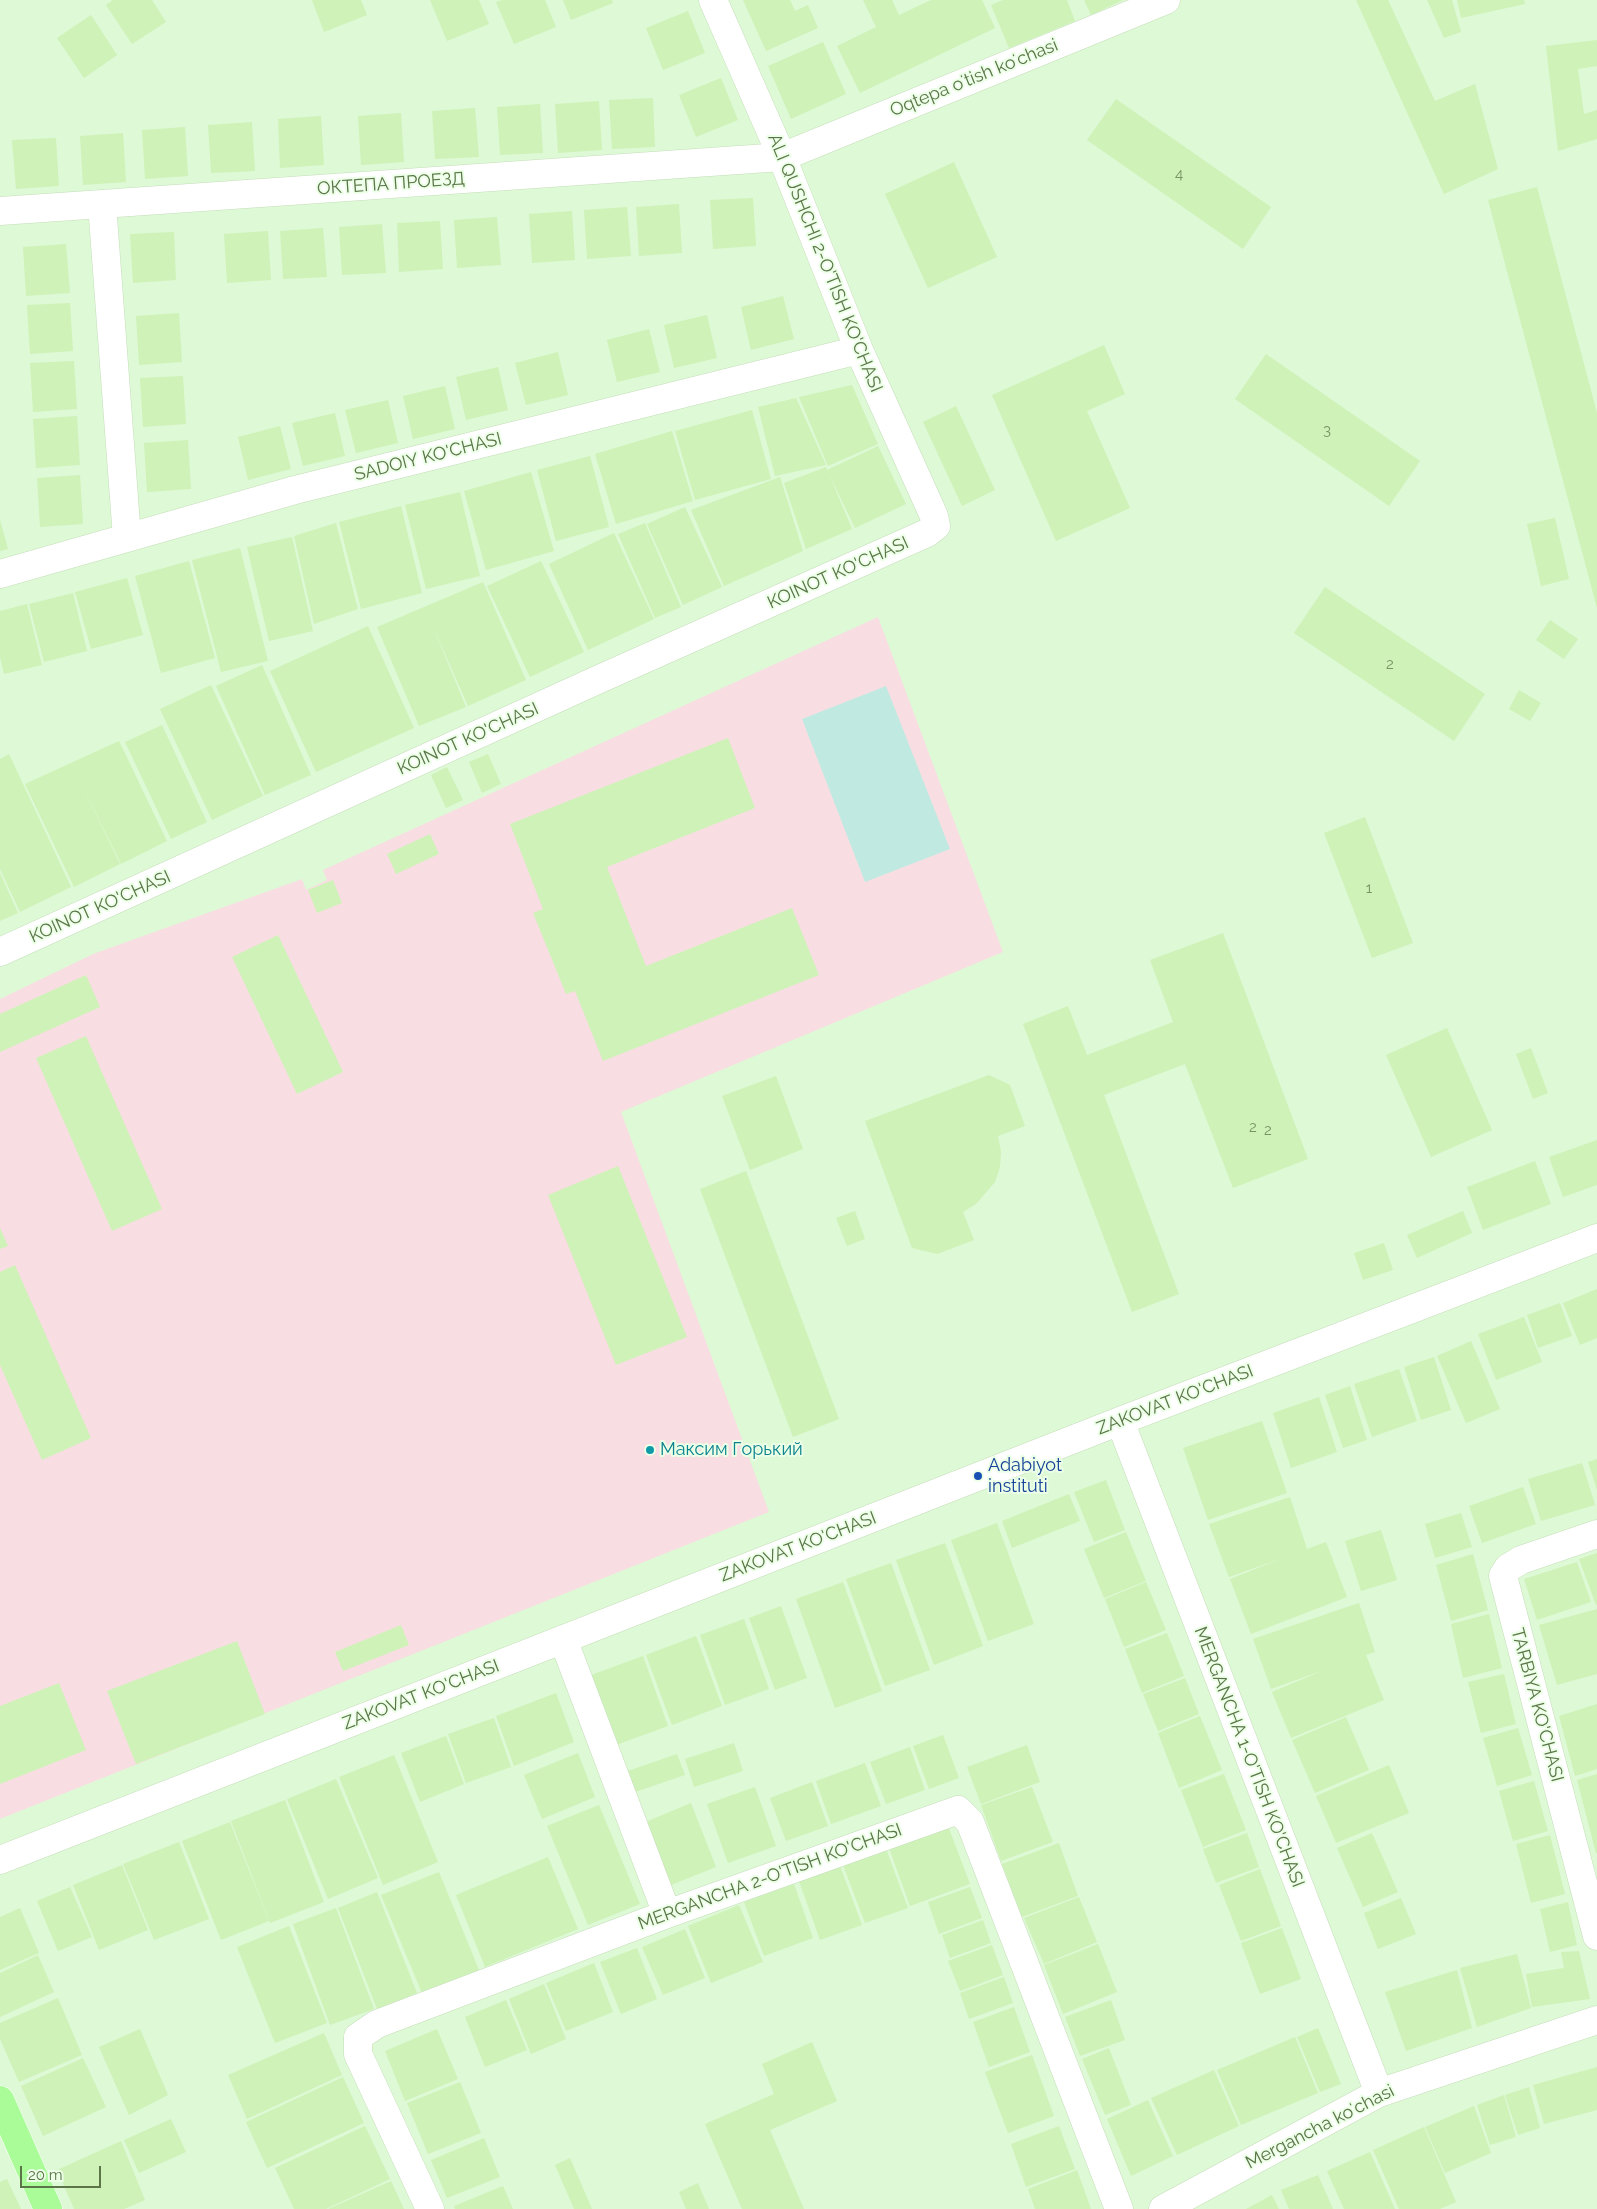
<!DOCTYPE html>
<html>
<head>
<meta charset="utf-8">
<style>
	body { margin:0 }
	#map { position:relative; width:1597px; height:2209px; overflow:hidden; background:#e6fce1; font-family:Raleway,sans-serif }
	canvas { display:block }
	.scale { position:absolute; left:20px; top:2166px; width:81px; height:22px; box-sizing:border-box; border:2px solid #5b7448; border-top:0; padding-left:6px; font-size:15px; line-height:18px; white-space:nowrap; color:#5b7448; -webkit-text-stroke:4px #ecffe7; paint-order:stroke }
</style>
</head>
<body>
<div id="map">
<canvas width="1597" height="2209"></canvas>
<div class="scale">20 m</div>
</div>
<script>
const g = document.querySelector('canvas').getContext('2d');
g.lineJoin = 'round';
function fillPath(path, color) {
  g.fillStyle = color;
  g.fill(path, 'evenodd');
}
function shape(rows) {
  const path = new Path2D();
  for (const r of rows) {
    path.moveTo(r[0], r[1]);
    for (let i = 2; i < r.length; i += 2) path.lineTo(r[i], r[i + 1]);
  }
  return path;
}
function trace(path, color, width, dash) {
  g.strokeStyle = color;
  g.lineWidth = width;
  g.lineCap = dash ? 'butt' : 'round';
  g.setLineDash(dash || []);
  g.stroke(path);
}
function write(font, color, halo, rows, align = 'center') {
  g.font = font + ' Raleway,sans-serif';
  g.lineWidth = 4;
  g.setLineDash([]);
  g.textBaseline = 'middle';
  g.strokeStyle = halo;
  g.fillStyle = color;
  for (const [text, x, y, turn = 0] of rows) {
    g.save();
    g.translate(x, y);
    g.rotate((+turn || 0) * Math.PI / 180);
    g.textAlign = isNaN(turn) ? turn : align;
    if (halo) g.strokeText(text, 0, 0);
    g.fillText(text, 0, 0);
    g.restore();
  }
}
fillPath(shape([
	[0,0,1597,0,1597,2209,0,2209]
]), '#def9d5');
fillPath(shape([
	[878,617,1003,952,621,1112,769,1512,0,1819,0,999,93,954,302,879,306,890,327,880,323,870]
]), '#f8dee2');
fillPath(shape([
	[886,686,950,849,865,882,802,719]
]), '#c0eae1');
fillPath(shape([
	[113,0,152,0,166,22,132,44,106,5],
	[312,0,361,0,367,15,324,32],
	[430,0,479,0,489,24,447,41],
	[502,0,545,0,556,27,514,44,496,2],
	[563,0,612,0,613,3,571,20],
	[743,0,790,0,795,11,808,5,818,28,766,51],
	[863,0,892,0,899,15,931,0,982,0,995,28,860,93,837,46,876,27],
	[1003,0,1067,0,1075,21,1009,48,991,5],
	[1084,0,1123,0,1091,15],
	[1356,0,1388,0,1435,101,1475,84,1498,169,1444,194],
	[1427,0,1452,0,1461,32,1444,38],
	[1457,0,1524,0,1525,4,1461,18],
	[688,11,705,53,663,70,646,28],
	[91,15,117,55,84,78,57,38],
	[1597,40,1597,66,1578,69,1584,114,1597,110,1597,139,1558,151,1546,46],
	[823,42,846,94,791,119,768,66],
	[721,78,738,120,696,137,679,95],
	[653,98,655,147,612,149,609,100],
	[1116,99,1271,207,1243,249,1087,140],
	[599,101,602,150,558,153,555,104],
	[540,104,543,153,500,155,497,107],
	[475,108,479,157,435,159,432,111],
	[401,113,404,162,361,165,358,116],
	[321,116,324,165,280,168,278,119],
	[252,122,255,171,211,173,208,125],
	[185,127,188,176,145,179,142,130],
	[123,133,126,182,83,185,80,136],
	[56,138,59,186,16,189,12,140],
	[954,162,997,257,928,288,885,194],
	[1537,187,1597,413,1597,608,1488,200],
	[753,198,756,246,713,249,710,200],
	[679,204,682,253,639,256,636,207],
	[627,207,631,256,587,259,584,210],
	[572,211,575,260,532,263,529,214],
	[497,217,501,265,457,268,454,220],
	[440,221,443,269,399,272,397,223],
	[382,224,386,273,342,275,339,227],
	[323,228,327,277,283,279,280,231],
	[268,231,271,280,227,283,224,234],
	[174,232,176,280,133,283,130,234],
	[66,244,70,293,26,296,23,247],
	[783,296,794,339,751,350,741,307],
	[70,303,73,351,30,354,27,305],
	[179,313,182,362,139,365,136,316],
	[707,315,717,358,674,368,664,325],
	[649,329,660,372,617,382,607,340],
	[1104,345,1125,394,1087,411,1130,508,1056,541,992,395],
	[558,352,568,395,526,405,515,363],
	[1266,354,1420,461,1389,506,1235,399],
	[74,361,77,409,33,412,30,363],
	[498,367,508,410,466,420,456,377],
	[183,376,186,424,143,427,140,378],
	[852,385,878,444,828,466,799,397],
	[445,386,455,429,413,439,403,396],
	[796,398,826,465,775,476,758,407],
	[388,400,398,443,356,453,345,410],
	[956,406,995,490,962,506,923,422],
	[752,410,771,479,695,500,675,431],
	[335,413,345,456,303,466,292,423],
	[77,416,80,465,36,468,33,419],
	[280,426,291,469,248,480,238,437],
	[672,431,693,501,616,524,595,454],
	[188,440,191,489,147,492,144,443],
	[878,446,906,504,855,528,829,474,852,529,806,549,784,483,826,467,827,470],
	[590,456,609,527,556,541,537,470],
	[531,472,554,551,486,570,464,491],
	[80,475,83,524,40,527,37,478],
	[780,477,803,551,724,586,691,510],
	[460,492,480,576,426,589,405,505],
	[401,506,422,593,361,609,339,522],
	[685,507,722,587,683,605,647,524],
	[1555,518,1569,579,1541,586,1527,524],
	[0,520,8,549,0,551],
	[336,523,358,609,314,624,294,536],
	[645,523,681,607,655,618,618,534],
	[614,533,654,619,588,650,549,564],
	[292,537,313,631,269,641,247,547],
	[240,548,268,661,221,672,192,560],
	[189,561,215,658,161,673,135,576],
	[541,561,584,652,530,677,487,586],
	[127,578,143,635,91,649,75,592],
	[483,582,526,680,468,706,433,627,466,707,419,726,377,627],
	[1325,587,1485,694,1454,741,1294,633],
	[73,593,87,651,44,662,29,604],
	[27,604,42,665,4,674,0,657,0,611],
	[1550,620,1578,639,1564,659,1536,640],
	[368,626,414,728,316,772,270,671],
	[262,665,311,775,265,795,216,686],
	[211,685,263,796,212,820,160,709],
	[1519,690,1541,703,1530,721,1509,709],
	[162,725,207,822,171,839,125,742],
	[728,738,755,808,607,867,646,966,792,908,819,975,603,1061,575,991,566,994,533,913,543,909,510,824],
	[119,741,167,841,121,864,79,779,120,864,74,887,25,784],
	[9,754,71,887,20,912,0,869,0,759],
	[488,754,501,784,482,793,469,762],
	[447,767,463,800,446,808,431,775],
	[1365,817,1413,943,1372,958,1324,833],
	[430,834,439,854,396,874,387,854],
	[0,873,18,913,0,921],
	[333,880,342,903,317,913,308,890],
	[1223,933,1308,1159,1233,1188,1185,1064,1104,1095,1179,1294,1132,1312,1023,1024,1068,1006,1087,1055,1173,1022,1150,960],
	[278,935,343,1072,297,1094,232,957],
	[86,975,100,1007,0,1052,0,1014],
	[1447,1028,1492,1130,1431,1157,1386,1055],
	[86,1036,162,1209,112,1231,36,1058],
	[1531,1048,1548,1093,1533,1099,1516,1054],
	[989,1075,1010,1085,1025,1126,998,1136,1001,1152,1000,1167,995,1182,976,1204,963,1212,974,1240,937,1254,912,1248,865,1121],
	[776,1076,803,1149,750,1170,722,1096],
	[1597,1140,1597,1185,1563,1197,1549,1157],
	[1535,1161,1551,1204,1483,1230,1467,1187],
	[618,1166,687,1337,616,1365,548,1195],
	[746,1171,839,1419,793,1437,700,1189],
	[855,1211,865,1239,847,1246,836,1218],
	[1463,1211,1472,1233,1417,1258,1407,1235],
	[0,1228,8,1246,0,1249],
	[1384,1243,1393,1270,1363,1280,1354,1253],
	[15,1265,91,1438,42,1460,0,1365,0,1272],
	[1597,1289,1597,1338,1580,1345,1563,1303],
	[1560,1303,1572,1336,1538,1348,1527,1315],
	[1524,1317,1542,1362,1496,1380,1478,1334],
	[1471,1341,1500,1409,1466,1423,1437,1356],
	[1434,1357,1451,1410,1421,1420,1404,1367],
	[1399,1369,1417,1421,1372,1437,1354,1384],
	[1350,1386,1367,1440,1343,1448,1325,1395],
	[1319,1397,1337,1452,1291,1468,1273,1413],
	[1262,1421,1287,1493,1208,1520,1183,1448],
	[1597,1459,1597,1490,1588,1462],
	[1582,1463,1595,1505,1541,1521,1528,1479],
	[1106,1480,1125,1530,1094,1542,1074,1492],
	[1523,1487,1536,1524,1482,1543,1469,1506],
	[1069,1494,1080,1521,1012,1548,1002,1521],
	[1290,1497,1307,1549,1326,1542,1347,1597,1251,1634,1230,1579,1283,1558,1229,1577,1209,1524],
	[1461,1513,1472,1547,1435,1558,1425,1524],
	[997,1523,1034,1624,988,1641,951,1540],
	[1381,1530,1397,1580,1361,1591,1345,1541],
	[1126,1532,1146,1581,1104,1598,1084,1549],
	[945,1543,983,1646,934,1665,896,1560],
	[1597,1553,1597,1604,1596,1605,1579,1559],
	[1473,1554,1488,1610,1451,1621,1436,1565],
	[1577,1562,1591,1602,1537,1620,1524,1579],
	[891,1563,930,1670,885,1686,846,1579],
	[843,1582,882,1691,835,1708,796,1599],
	[1146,1582,1166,1630,1124,1647,1105,1599],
	[1359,1603,1375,1652,1366,1655,1384,1700,1291,1738,1272,1692,1324,1670,1271,1689,1253,1639],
	[781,1606,807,1678,775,1690,749,1618],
	[1597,1609,1597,1674,1557,1685,1539,1625],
	[1489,1614,1502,1668,1463,1678,1451,1624],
	[744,1619,769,1689,725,1705,700,1635],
	[401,1625,409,1645,343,1671,335,1652],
	[1167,1633,1184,1676,1142,1693,1125,1649],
	[696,1636,722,1706,672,1725,646,1655],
	[237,1641,265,1714,136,1764,107,1691],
	[643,1656,668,1726,616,1745,591,1675],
	[1504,1674,1516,1724,1481,1733,1468,1682],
	[1185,1678,1199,1714,1158,1731,1143,1694],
	[59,1683,86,1750,0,1784,0,1706],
	[556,1693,574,1742,514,1766,496,1716],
	[1597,1704,1597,1769,1575,1776,1559,1716],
	[1200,1716,1222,1770,1179,1788,1158,1733],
	[1346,1717,1369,1770,1315,1793,1292,1740],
	[494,1718,511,1767,466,1783,448,1734],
	[1518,1728,1532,1775,1497,1786,1483,1738],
	[943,1735,959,1778,929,1789,913,1746],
	[446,1736,464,1784,420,1802,401,1753],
	[734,1743,743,1771,694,1787,685,1759],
	[1027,1745,1040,1782,981,1804,967,1767],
	[910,1747,925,1790,886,1804,870,1762],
	[578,1753,595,1797,542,1819,524,1775],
	[677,1754,685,1775,626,1795,619,1774],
	[394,1755,438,1862,383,1885,339,1777],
	[865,1763,881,1806,831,1824,816,1781],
	[1389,1765,1409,1813,1336,1843,1316,1796],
	[1224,1774,1246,1830,1203,1847,1181,1790],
	[1597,1774,1597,1853,1596,1853,1577,1780],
	[336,1779,378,1878,328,1899,287,1799],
	[1534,1781,1548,1831,1513,1841,1499,1791],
	[812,1782,828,1826,786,1841,770,1798],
	[755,1787,776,1846,728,1863,707,1804],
	[1032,1787,1053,1842,1001,1861,981,1805],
	[285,1800,324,1902,270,1923,231,1821],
	[691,1803,716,1867,661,1889,636,1826],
	[599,1805,640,1904,588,1925,547,1826],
	[230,1822,269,1921,221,1940,182,1841],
	[948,1826,970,1884,910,1906,889,1848],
	[1247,1833,1259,1867,1216,1883,1203,1849],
	[1372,1833,1398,1892,1363,1907,1337,1848],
	[1550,1835,1565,1894,1531,1903,1516,1844],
	[179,1842,209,1919,154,1940,123,1864],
	[1059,1843,1078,1896,1022,1917,1002,1864],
	[886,1849,908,1908,865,1923,843,1865],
	[548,1857,578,1929,485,1967,456,1895],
	[122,1865,148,1930,99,1950,73,1885],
	[840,1866,862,1925,820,1940,799,1881],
	[1260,1869,1281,1926,1241,1941,1219,1885],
	[439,1872,479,1970,422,1993,381,1895],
	[794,1884,813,1938,764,1956,744,1902],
	[70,1887,92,1937,58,1951,37,1901],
	[970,1887,982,1918,939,1934,928,1902],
	[377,1892,417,1993,377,2009,338,1908],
	[1079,1897,1097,1942,1044,1964,1024,1918],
	[1401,1898,1416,1934,1378,1949,1364,1913],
	[1568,1902,1577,1945,1550,1952,1540,1909],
	[739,1905,763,1962,711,1983,688,1926],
	[20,1908,39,1953,0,1970,0,1917],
	[336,1908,374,2009,330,2025,293,1924],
	[983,1920,991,1943,950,1958,942,1935],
	[289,1926,327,2023,275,2043,237,1947],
	[1282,1928,1301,1979,1260,1994,1241,1943],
	[685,1929,705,1978,663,1995,642,1947],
	[1098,1944,1117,1992,1063,2014,1044,1965],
	[992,1945,1003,1975,960,1991,948,1961],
	[637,1948,657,1999,621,2014,600,1962],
	[1579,1951,1590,1999,1532,2007,1526,1974,1564,1968,1561,1952],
	[1517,1954,1531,2008,1477,2027,1460,1968],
	[38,1955,54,1992,0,2017,0,1973],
	[594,1963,613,2012,566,2031,546,1983],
	[1457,1970,1472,2028,1406,2051,1385,1992],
	[1004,1977,1013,2003,969,2019,960,1993],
	[544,1984,566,2039,531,2054,509,1999],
	[58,1998,82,2055,19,2082,0,2039,0,2023],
	[506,2000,527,2050,485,2067,465,2017],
	[1111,2000,1125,2040,1080,2056,1065,2017],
	[1014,2007,1030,2052,989,2067,973,2022],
	[1318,2028,1341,2084,1320,2092,1297,2037],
	[140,2029,168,2095,129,2115,99,2047],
	[437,2029,458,2079,405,2101,385,2051],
	[324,2033,342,2075,247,2119,228,2075],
	[1295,2037,1318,2093,1241,2125,1217,2070],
	[812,2042,837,2101,770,2130,804,2209,742,2209,705,2124,774,2094,762,2064],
	[1109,2048,1131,2105,1105,2115,1082,2059],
	[1032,2055,1054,2116,1008,2133,985,2072],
	[83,2058,106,2107,43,2136,21,2086],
	[1597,2067,1597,2110,1544,2124,1533,2085],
	[1214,2070,1239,2126,1177,2155,1151,2098],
	[343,2077,364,2123,267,2168,246,2122],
	[460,2082,481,2133,428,2154,407,2103],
	[1529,2087,1540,2128,1518,2135,1505,2095],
	[1504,2095,1516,2137,1490,2145,1477,2105],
	[1148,2100,1173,2156,1131,2176,1107,2119],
	[1474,2106,1491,2153,1445,2173,1425,2127],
	[171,2119,186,2152,139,2173,124,2140],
	[365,2126,390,2179,326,2209,294,2209,275,2168],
	[1059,2126,1075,2169,1026,2187,1011,2144],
	[1424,2127,1456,2202,1440,2209,1399,2209,1373,2150],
	[484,2138,500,2177,447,2198,431,2160],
	[121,2141,145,2200,124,2209,74,2209,57,2170],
	[1370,2152,1395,2209,1344,2209,1327,2171],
	[570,2158,592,2209,574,2209,555,2165],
	[1077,2170,1091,2209,1035,2209,1028,2189],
	[1318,2175,1333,2209,1289,2209,1281,2190],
	[7,2179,21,2209,0,2209,0,2182],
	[391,2181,404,2209,328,2209],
	[698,2183,709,2209,686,2209,679,2192],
	[503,2186,513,2209,455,2209,454,2206],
	[1272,2195,1279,2209,1246,2209]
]), '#cff2b8');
const minor = shape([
	[102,204,127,538],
	[0,211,782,157,1166,0],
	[0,574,295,490,859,350],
	[0,952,595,681,927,533,936,526,934,516,859,350,782,157,713,0],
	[1120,1421,1379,2093],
	[1597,1534,1521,1560,1508,1568,1503,1576,1597,1936],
	[563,1639,667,1914],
	[0,1860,1120,1421,1597,1238],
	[430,2209,358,2054,358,2037,377,2024,667,1914,958,1810,970,1822,1119,2209],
	[1163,2209,1379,2093,1597,2020]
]);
const major = shape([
	[0,2100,48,2209]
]);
trace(minor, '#c5deba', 29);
trace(major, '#fff', 29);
trace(minor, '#fff', 28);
trace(major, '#a9fc98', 28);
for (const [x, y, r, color] of [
	[650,1450,5,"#0f9aa8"],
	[978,1476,5,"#1a4fb4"]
]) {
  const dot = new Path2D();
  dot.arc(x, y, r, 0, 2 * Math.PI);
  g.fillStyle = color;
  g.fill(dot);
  trace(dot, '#ecffe7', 2);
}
write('15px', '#789464', null, [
	["4",1179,174],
	["3",1327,430],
	["2",1390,664],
	["1",1369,888],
	["2",1253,1127],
	["2",1268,1130]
]);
write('18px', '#5b7448', '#ecffe7', [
	["Oqtepa oʻtish koʻchasi",974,78,-22],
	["ОКТЕПА ПРОЕЗД",391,184,-4],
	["ALI QUSHCHI 2-O'TISH KO'CHASI",825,263,68],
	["SADOIY KO'CHASI",428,457,-14],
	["KOINOT KO'CHASI",838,573,-24],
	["KOINOT KO'CHASI",468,739,-24],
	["KOINOT KO'CHASI",100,907,-24],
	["ZAKOVAT KO'CHASI",1175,1400,-21],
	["ZAKOVAT KO'CHASI",798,1547,-21],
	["ZAKOVAT KO'CHASI",421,1695,-21],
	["TARBIYA KO'CHASI",1537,1705,75],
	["MERGANCHA 1-O'TISH KO'CHASI",1249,1757,69],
	["MERGANCHA 2-O'TISH KO'CHASI",770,1877,-20],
	["Mergancha koʻchasi",1320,2127,-27]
]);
write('18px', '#0d838f', '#ecffe7', [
	["Максим Горький",660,1450]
], 'left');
write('18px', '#164399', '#ecffe7', [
	["Adabiyot",988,1466],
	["instituti",988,1487]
], 'left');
</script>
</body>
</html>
